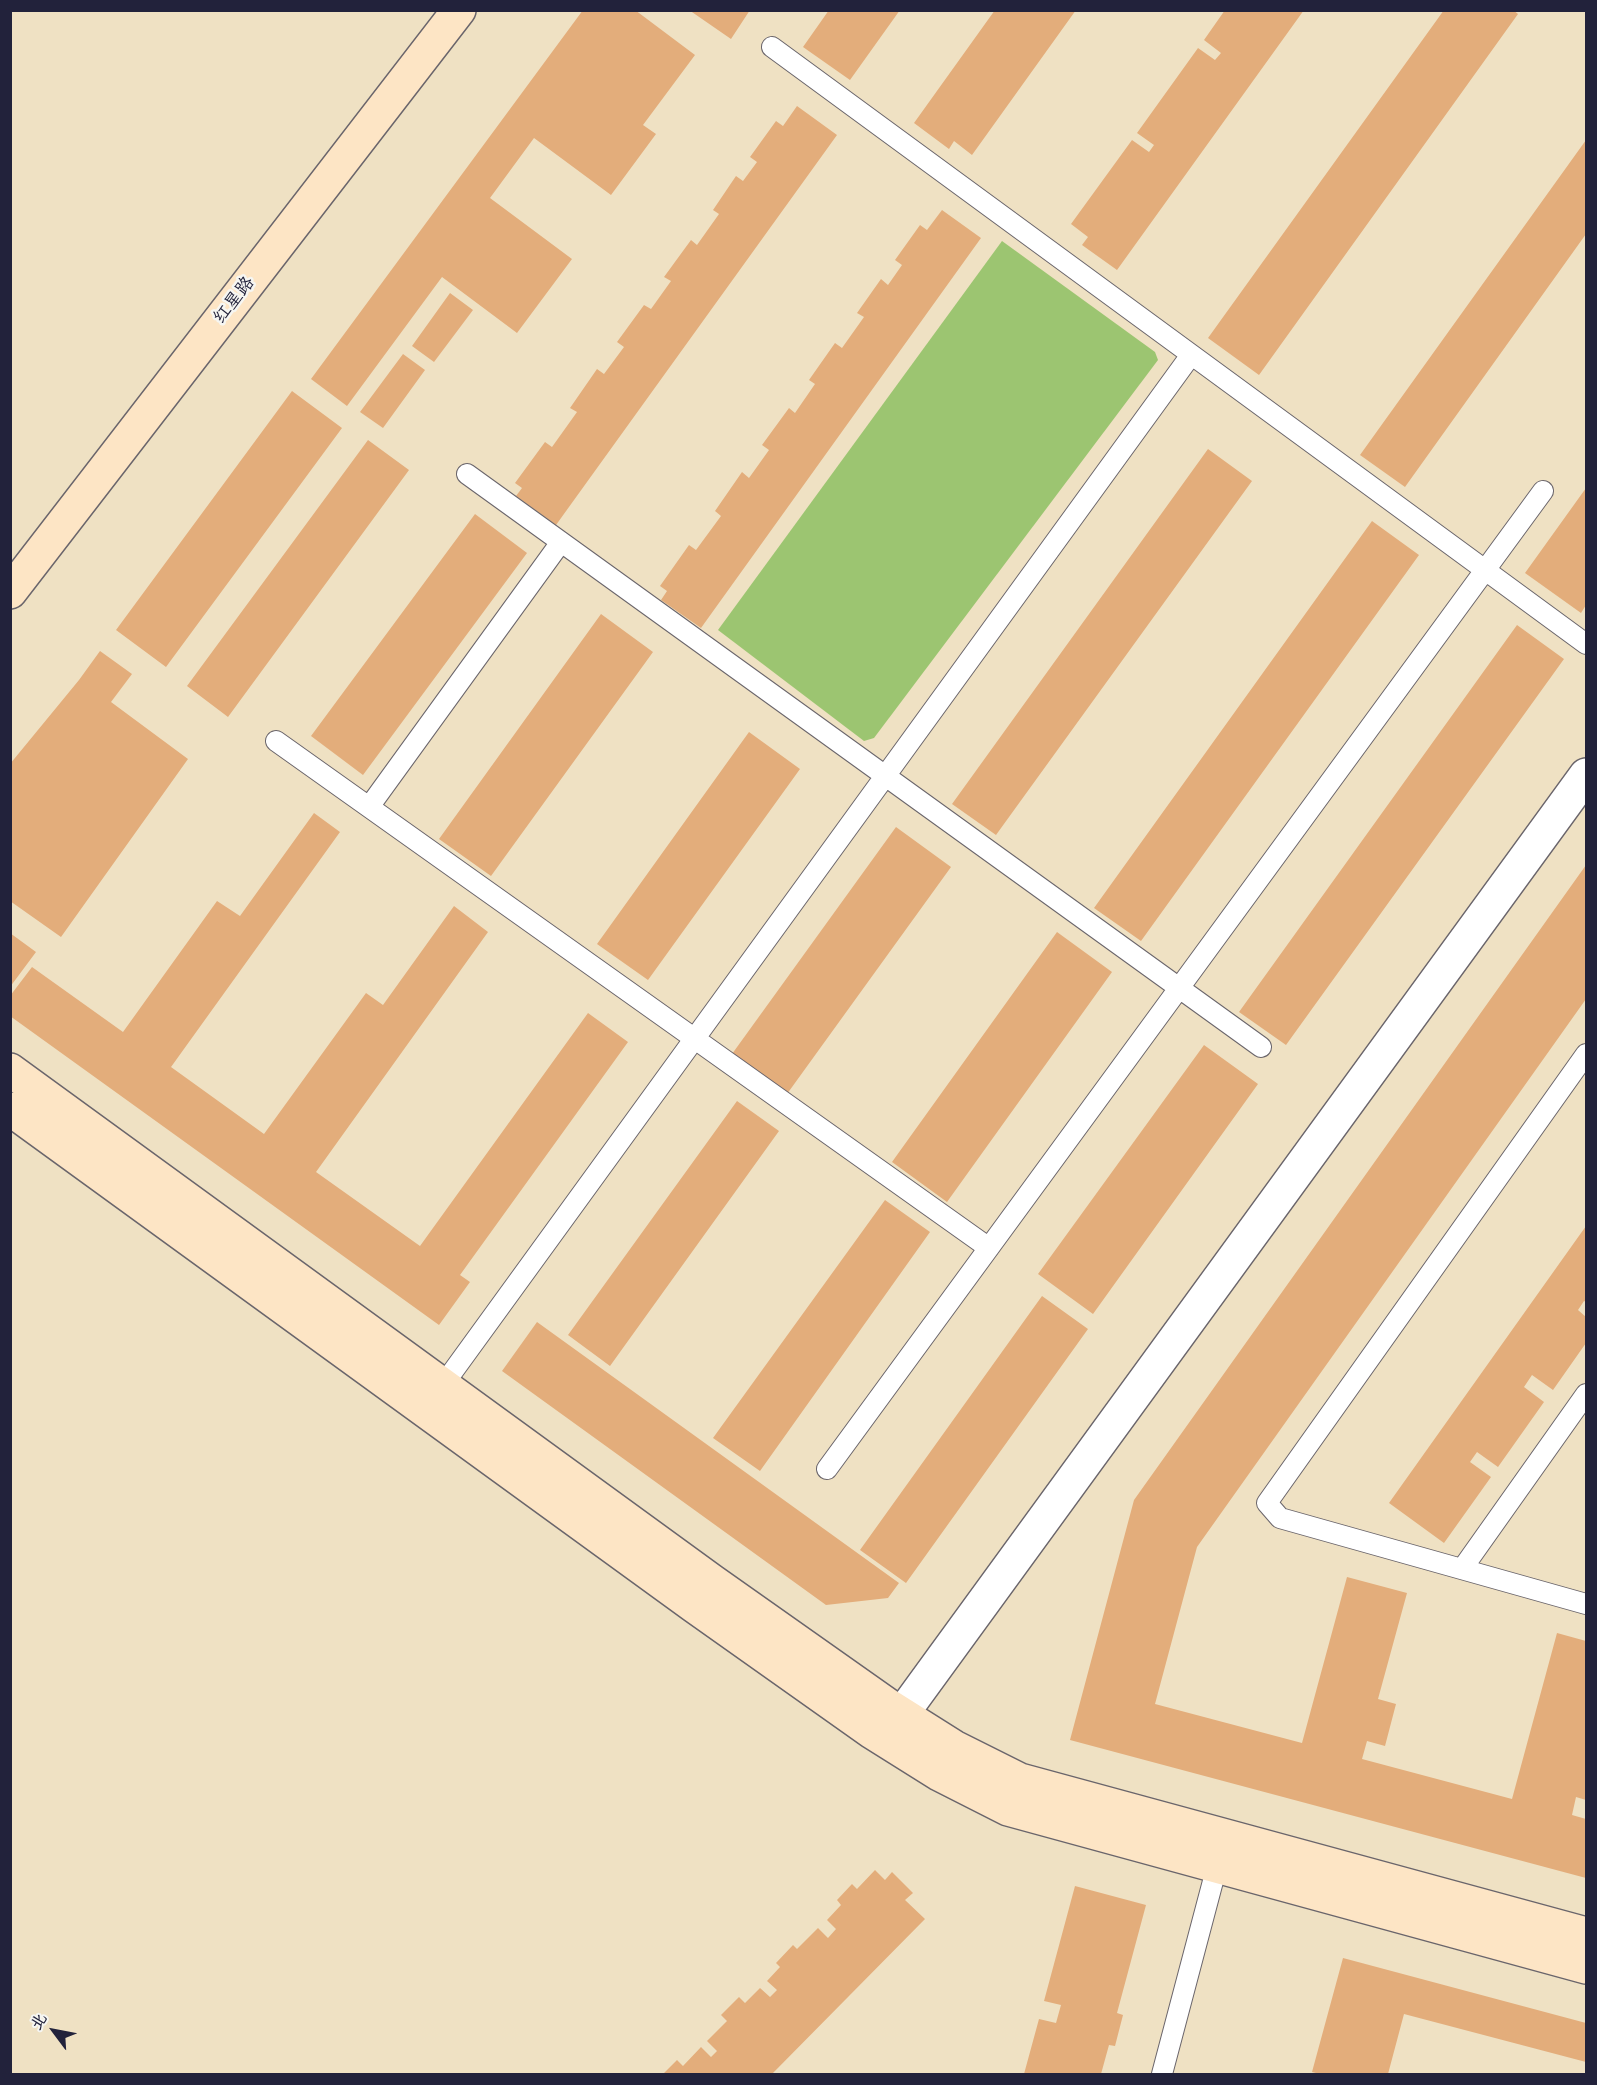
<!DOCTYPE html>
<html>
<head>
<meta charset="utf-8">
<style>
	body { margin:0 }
	#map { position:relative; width:1597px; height:2085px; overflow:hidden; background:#efe1c3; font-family:"Architects Daughter","LXGW WenKai TC",sans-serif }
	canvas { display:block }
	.frame { position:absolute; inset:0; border:12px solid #22223b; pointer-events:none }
	.north { position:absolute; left:24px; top:2001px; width:60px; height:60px; -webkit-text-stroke:4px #f6f6f2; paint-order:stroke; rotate:302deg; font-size:16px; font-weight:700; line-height:24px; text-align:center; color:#22223b }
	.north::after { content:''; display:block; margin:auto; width:21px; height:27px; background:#22223b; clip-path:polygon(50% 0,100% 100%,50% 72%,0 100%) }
</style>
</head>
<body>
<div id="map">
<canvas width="1597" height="2085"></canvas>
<div class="frame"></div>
<div class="north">北</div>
</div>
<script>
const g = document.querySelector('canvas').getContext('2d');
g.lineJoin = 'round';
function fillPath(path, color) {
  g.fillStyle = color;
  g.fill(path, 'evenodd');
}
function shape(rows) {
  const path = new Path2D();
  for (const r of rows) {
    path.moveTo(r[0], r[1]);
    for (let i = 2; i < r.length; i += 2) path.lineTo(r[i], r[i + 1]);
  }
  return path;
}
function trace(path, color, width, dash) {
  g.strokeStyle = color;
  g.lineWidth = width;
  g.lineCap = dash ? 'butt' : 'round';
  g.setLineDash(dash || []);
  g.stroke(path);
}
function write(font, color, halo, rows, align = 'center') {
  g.font = font + ' "Architects Daughter","LXGW WenKai TC",sans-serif';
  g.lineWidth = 5;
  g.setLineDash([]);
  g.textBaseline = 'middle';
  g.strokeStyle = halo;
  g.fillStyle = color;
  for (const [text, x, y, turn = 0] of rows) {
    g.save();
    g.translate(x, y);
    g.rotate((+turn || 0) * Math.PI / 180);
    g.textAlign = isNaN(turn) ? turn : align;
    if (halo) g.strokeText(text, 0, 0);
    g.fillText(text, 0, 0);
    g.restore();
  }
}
fillPath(shape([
	[1002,241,1155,352,1158,360,874,738,864,741,718,630]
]), '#9cc571');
fillPath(shape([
	[583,10,635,10,695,55,643,125,656,134,611,195,534,138,490,198,572,259,517,333,442,277,347,406,311,379],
	[689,10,750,10,731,39],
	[829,10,900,10,850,80,803,47],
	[995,10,1076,10,972,155,954,141,949,149,914,123],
	[1225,10,1304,10,1117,270,1082,245,1088,237,1071,224,1132,140,1149,152,1154,145,1137,133,1198,48,1215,60,1221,53,1204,40],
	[1444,10,1513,10,1518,14,1259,375,1208,338],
	[797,106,837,135,556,525,516,496,522,488,515,483,545,442,552,447,577,412,570,408,597,369,604,374,624,347,617,342,644,305,651,309,671,281,664,277,691,240,697,245,719,214,713,210,736,176,743,181,757,162,750,157,776,121,783,126],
	[1586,140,1586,234,1405,487,1360,455],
	[942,210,981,238,701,628,661,600,667,591,660,586,689,545,696,550,721,516,715,511,742,472,749,478,769,450,762,445,789,408,795,413,815,384,809,380,835,343,842,348,864,317,857,313,881,279,888,285,902,265,895,260,920,225,927,230],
	[450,293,473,310,434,362,412,346],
	[403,354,425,370,383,428,360,412],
	[292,391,342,428,166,667,116,630],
	[368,440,409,470,228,717,187,686],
	[1208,449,1252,481,996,835,952,804],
	[1586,488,1586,605,1581,613,1525,573],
	[475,514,527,553,363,775,311,736],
	[1372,521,1419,555,1141,941,1094,908],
	[601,614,653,652,491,876,439,839],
	[1517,625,1564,659,1286,1045,1239,1012],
	[100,651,132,674,111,702,188,759,61,937,10,901,10,764,79,680],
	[749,732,800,769,648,980,597,944],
	[314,813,340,832,171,1067,264,1134,366,993,383,1005,454,906,488,932,316,1172,420,1246,588,1013,628,1042,460,1275,470,1282,439,1325,10,1016,10,996,32,967,123,1032,217,901,240,916],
	[896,827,951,867,787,1094,732,1054],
	[1586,865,1586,999,1197,1547,1155,1704,1302,1743,1347,1577,1407,1593,1378,1699,1396,1704,1385,1746,1367,1741,1362,1759,1512,1799,1557,1633,1586,1641,1586,1800,1576,1797,1572,1815,1586,1819,1586,1878,1070,1740,1134,1500],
	[1057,932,1112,972,947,1202,892,1162],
	[10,933,36,952,10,987],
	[1204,1045,1258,1084,1093,1314,1038,1274],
	[737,1101,779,1131,610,1366,568,1335],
	[885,1200,930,1232,760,1471,713,1438],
	[1586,1226,1586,1302,1584,1301,1578,1310,1586,1317,1586,1343,1553,1390,1532,1375,1524,1387,1544,1402,1498,1467,1477,1452,1470,1462,1491,1477,1444,1543,1389,1503],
	[1042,1296,1088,1329,906,1583,860,1550],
	[537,1322,899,1583,888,1598,826,1605,502,1371],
	[875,1870,885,1880,892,1872,913,1893,905,1900,925,1919,772,2074,663,2074,677,2060,683,2066,701,2047,711,2057,717,2051,707,2041,727,2021,721,2015,739,1997,745,2003,760,1988,770,1997,777,1990,767,1981,780,1967,776,1963,793,1945,797,1949,818,1928,828,1938,836,1929,827,1920,841,1905,837,1900,852,1884,857,1889],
	[1075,1886,1146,1905,1117,2013,1123,2015,1115,2046,1109,2045,1101,2074,1024,2074,1039,2019,1056,2023,1061,2005,1044,2001],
	[1343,1958,1586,2023,1586,2062,1404,2014,1388,2074,1320,2074,1312,2072]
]), '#e3ad7b');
const lane = shape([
	[772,47,1586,644],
	[467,474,1261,1047],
	[276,741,989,1248],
	[369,807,561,542],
	[1586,1054,1267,1503,1280,1518,1586,1604],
	[443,1385,1191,355],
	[827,1469,1543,491],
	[1462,1569,1586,1394],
	[1162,2074,1217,1866]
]);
const street = shape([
	[902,1714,1586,775]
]);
const secondary = shape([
	[10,592,459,10],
	[10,1070,712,1581,889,1706,954,1747,1020,1780,1586,1934],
	[10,1109,694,1606,872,1732,939,1774,1008,1809,1586,1967]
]);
trace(lane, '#6a656b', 22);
trace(street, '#6a656b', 36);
trace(secondary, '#6a656b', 36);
trace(lane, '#fff', 20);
trace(street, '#fff', 33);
trace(secondary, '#fde5c5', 33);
write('18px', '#22223b', '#f6f6f2', [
	["红星路",235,301,-52]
]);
</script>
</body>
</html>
